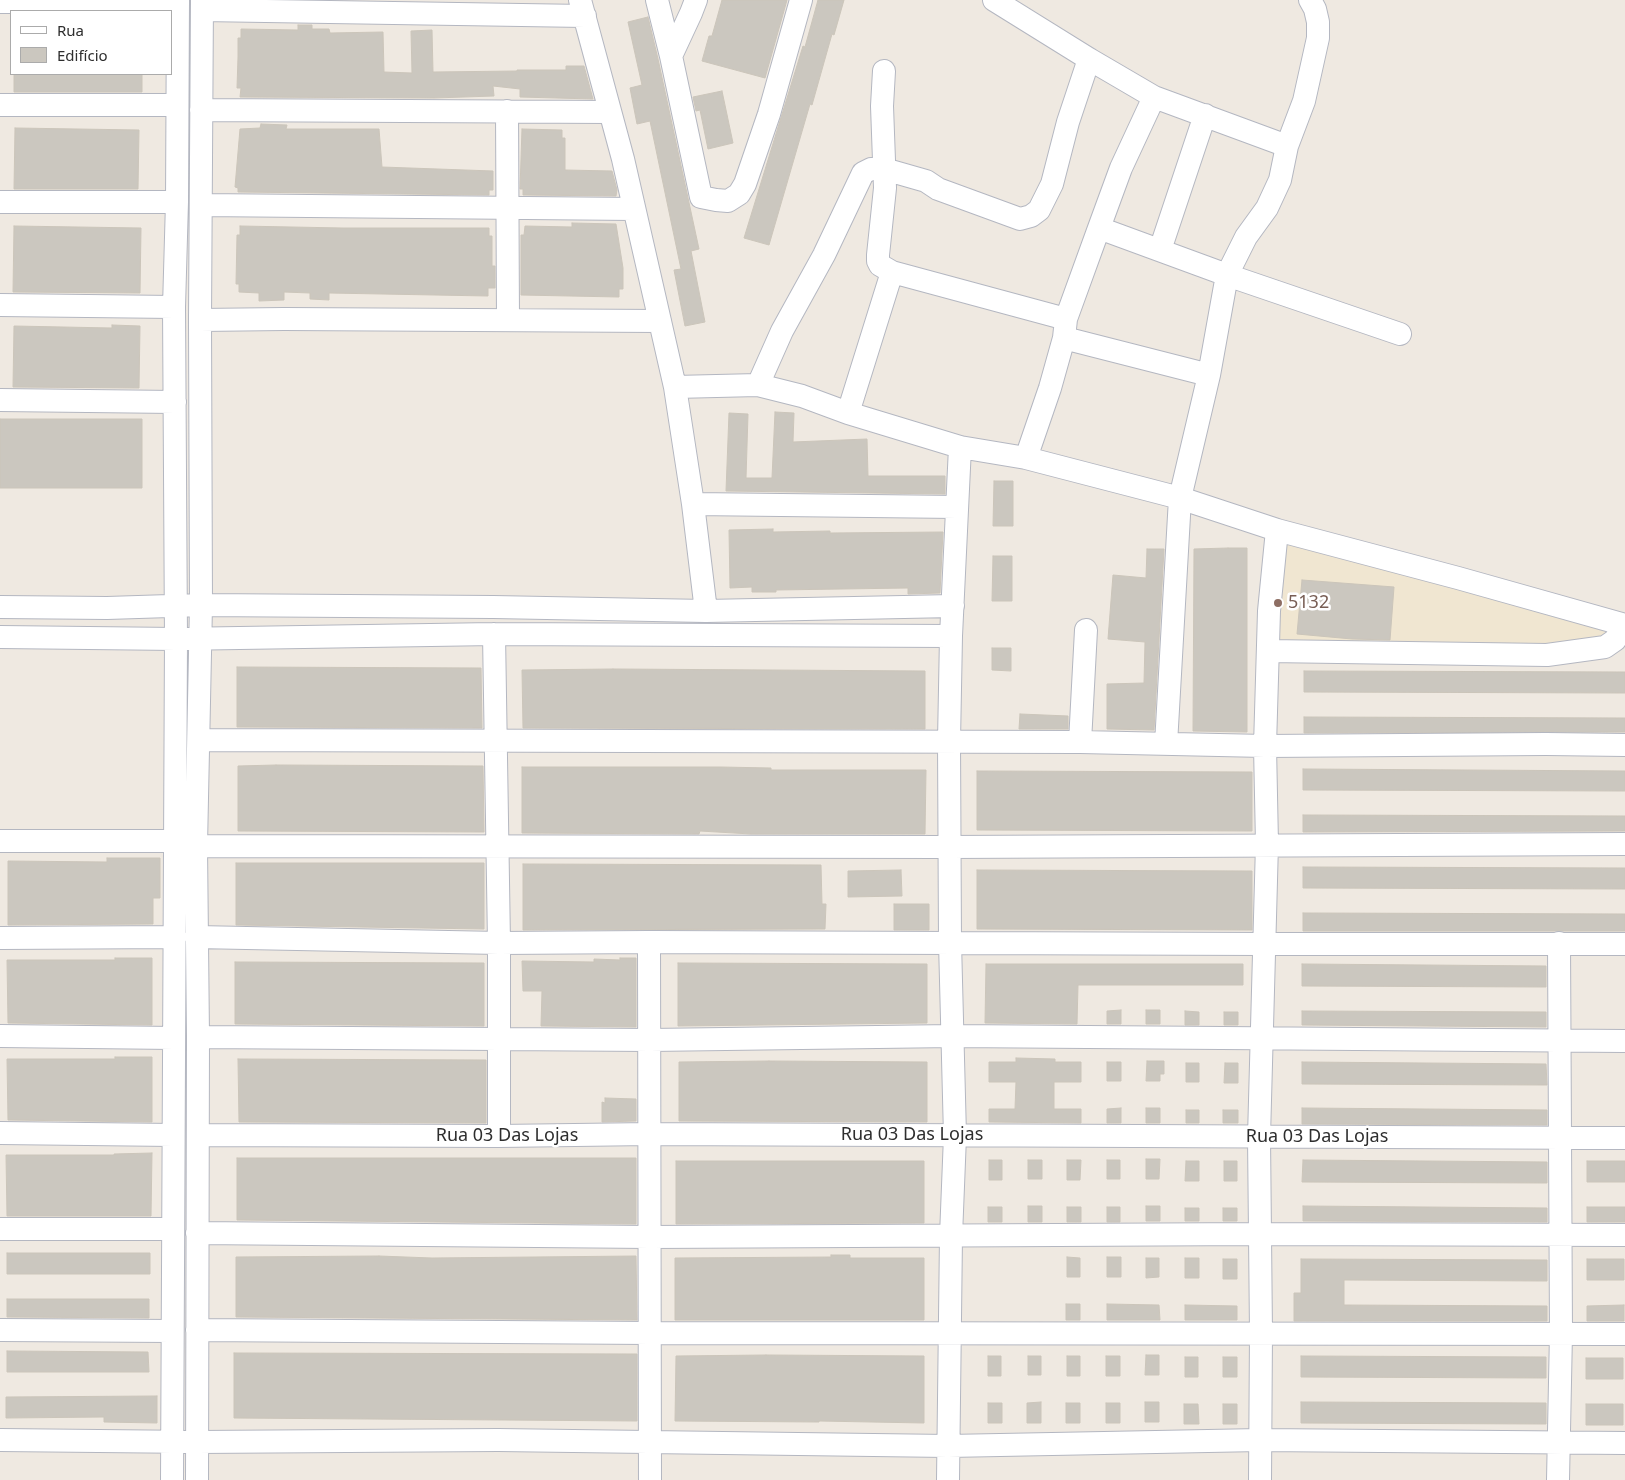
<!DOCTYPE html>
<html>
<head>
<meta charset="utf-8">
<style>
	body { margin:0 }
	#map { position:relative; width:1625px; height:1480px; overflow:hidden; background:#efe9e1; font-family:"Noto Sans",sans-serif }
	canvas { display:block }
	.legend { position:absolute; left:10px; top:10px; width:162px; height:65px; box-sizing:border-box; background:#fff; border:1px solid #ababab; margin:0; padding:6px 9px; list-style:none; font-size:15px; color:#2e2e2e }
	.legend li { display:flex; align-items:center; gap:10px; height:25px }
	.legend b { width:25px; border:1px solid #ababab }
</style>
</head>
<body>
<div id="map">
<canvas width="1625" height="1480"></canvas>
<ul class="legend">
<li><b style="height:6px;background:#fff"></b>Rua</li>
<li><b style="height:14px;background:#cbc7bf"></b>Edifício</li>
</ul>
</div>
<script>
const g = document.querySelector('canvas').getContext('2d');
g.lineJoin = 'round';
function fillPath(path, color) {
  g.fillStyle = color;
  g.fill(path, 'evenodd');
}
function shape(rows) {
  const path = new Path2D();
  for (const r of rows) {
    path.moveTo(r[0], r[1]);
    for (let i = 2; i < r.length; i += 2) path.lineTo(r[i], r[i + 1]);
  }
  return path;
}
function trace(path, color, width, dash) {
  g.strokeStyle = color;
  g.lineWidth = width;
  g.lineCap = dash ? 'butt' : 'round';
  g.setLineDash(dash || []);
  g.stroke(path);
}
function write(font, color, halo, rows, align = 'center') {
  g.font = font + ' "Noto Sans",sans-serif';
  g.lineWidth = 5;
  g.setLineDash([]);
  g.textBaseline = 'middle';
  g.strokeStyle = halo;
  g.fillStyle = color;
  for (const [text, x, y, turn = 0] of rows) {
    g.save();
    g.translate(x, y);
    g.rotate((+turn || 0) * Math.PI / 180);
    g.textAlign = isNaN(turn) ? turn : align;
    if (halo) g.strokeText(text, 0, 0);
    g.fillText(text, 0, 0);
    g.restore();
  }
}
fillPath(shape([
	[1283,539,1614,629,1599,640,1579,644,1276,645]
]), '#f0e6d1');
const building = shape([
	[722,0,787,0,765,78,702,61,709,36,712,36,722,0],
	[818,0,844,0,834,35,832,34,812,105,810,104,769,245,744,238,803,46,805,47,818,0],
	[648,17,658,59,699,249,691,251,705,322,685,326,674,270,681,269,650,121,637,124,630,88,642,85,628,22,648,17],
	[298,25,312,25,312,29,329,29,330,33,383,32,384,72,412,73,411,31,432,30,433,72,517,71,517,70,566,70,566,66,584,66,593,99,520,97,520,89,493,86,494,96,434,98,240,97,241,88,237,88,238,57,238,38,241,38,241,29,298,30,298,25],
	[14,74,142,74,142,92,14,92,14,74],
	[722,91,733,143,708,149,700,110,696,111,693,97,722,91],
	[261,124,287,125,286,129,379,129,382,167,493,171,493,190,489,190,489,195,238,192,238,188,235,187,240,129,260,128,261,124],
	[15,128,139,130,138,189,14,189,15,128],
	[522,129,562,130,562,138,565,138,565,170,612,171,617,190,616,196,523,195,523,189,520,189,522,129],
	[572,223,616,224,623,268,623,289,619,289,619,297,521,295,521,235,524,235,525,226,572,227,572,223],
	[14,226,141,228,140,293,13,292,14,226],
	[240,226,343,228,489,228,489,236,492,236,492,266,495,266,495,288,488,288,488,296,329,293,329,300,310,299,310,293,284,292,284,300,259,301,259,293,239,292,239,284,236,284,237,235,240,235,240,226],
	[112,325,140,326,139,388,13,387,14,326,112,328,112,325],
	[775,412,794,413,793,442,867,439,868,476,945,476,945,494,726,491,729,413,748,414,746,478,772,478,775,412],
	[0,419,142,419,142,488,0,488,0,419],
	[994,481,1013,481,1013,526,993,526,994,481],
	[773,529,773,532,830,531,830,533,943,532,940,593,908,594,908,588,776,590,776,592,752,592,752,587,730,588,729,530,773,529],
	[1228,548,1247,548,1247,732,1193,731,1194,549,1228,548],
	[1147,549,1164,549,1154,730,1107,729,1107,684,1144,683,1145,642,1108,639,1113,575,1146,578,1147,549],
	[993,556,1012,556,1012,601,992,601,993,556],
	[1302,580,1394,587,1390,640,1352,639,1297,634,1302,580],
	[992,648,1011,648,1011,671,992,670,992,648],
	[237,667,481,668,482,728,237,727,237,667],
	[613,669,925,671,925,729,523,728,522,670,613,669],
	[1304,671,1625,672,1625,693,1304,692,1304,671],
	[1020,714,1068,716,1068,729,1019,729,1020,714],
	[1304,717,1625,718,1625,732,1304,733,1304,717],
	[276,765,483,766,484,832,238,831,238,766,276,765],
	[522,767,721,767,771,768,771,770,926,770,925,834,751,834,700,831,699,834,522,833,522,767],
	[1303,769,1625,771,1625,791,1303,790,1303,769],
	[977,771,1252,772,1252,831,977,830,977,771],
	[1303,815,1625,816,1625,831,1303,832,1303,815],
	[107,858,160,858,160,898,153,898,153,924,8,925,8,861,107,862,107,858],
	[236,863,484,863,484,929,236,925,236,863],
	[523,864,821,865,822,904,826,904,825,929,523,930,523,864],
	[1303,867,1625,868,1625,889,1303,888,1303,867],
	[901,870,902,896,848,897,848,871,901,870],
	[977,870,1252,871,1252,930,977,929,977,870],
	[894,904,929,904,929,930,894,930,894,904],
	[1303,913,1625,914,1625,931,1303,931,1303,913],
	[115,958,152,958,152,1025,8,1023,7,960,115,960,115,958],
	[620,958,636,958,636,1027,541,1026,542,991,523,991,522,961,594,962,594,959,620,960,620,958],
	[235,962,484,963,484,1026,235,1024,235,962],
	[678,963,927,964,927,1023,678,1026,678,963],
	[986,964,1243,964,1243,985,1078,985,1077,1024,985,1023,986,964],
	[1302,964,1546,966,1546,987,1302,986,1302,964],
	[1121,1010,1121,1024,1107,1024,1107,1011,1121,1010],
	[1146,1010,1160,1010,1160,1024,1146,1024,1146,1010],
	[1185,1011,1199,1012,1199,1025,1185,1025,1185,1011],
	[1302,1011,1546,1012,1546,1027,1302,1025,1302,1011],
	[1224,1012,1238,1012,1238,1025,1224,1025,1224,1012],
	[115,1057,152,1057,152,1122,8,1120,7,1059,115,1059,115,1057],
	[1016,1058,1055,1059,1055,1062,1081,1062,1081,1082,1054,1082,1054,1109,1081,1109,1081,1123,989,1122,989,1109,1015,1109,1016,1082,989,1082,989,1062,1016,1062,1016,1058],
	[238,1059,486,1060,486,1123,239,1122,238,1059],
	[769,1061,927,1062,927,1122,679,1121,679,1062,769,1061],
	[1147,1061,1164,1061,1164,1074,1160,1074,1160,1081,1146,1081,1147,1061],
	[1107,1062,1121,1062,1121,1081,1107,1081,1107,1062],
	[1302,1062,1546,1064,1547,1085,1302,1084,1302,1062],
	[1186,1063,1199,1063,1199,1082,1186,1082,1186,1063],
	[1225,1063,1238,1063,1238,1083,1224,1083,1225,1063],
	[605,1098,636,1099,636,1121,602,1122,602,1102,605,1103,605,1098],
	[1121,1108,1121,1123,1107,1123,1107,1109,1121,1108],
	[1146,1108,1160,1108,1160,1123,1146,1123,1146,1108],
	[1302,1108,1547,1110,1547,1125,1302,1124,1302,1108],
	[1186,1110,1199,1110,1199,1123,1186,1123,1186,1110],
	[1223,1110,1238,1110,1238,1123,1223,1123,1223,1110],
	[152,1153,151,1216,7,1216,6,1155,114,1155,114,1154,152,1153],
	[237,1158,636,1158,636,1224,237,1220,237,1158],
	[1146,1159,1160,1159,1159,1179,1146,1179,1146,1159],
	[989,1160,1002,1160,1002,1180,989,1180,989,1160],
	[1028,1160,1042,1160,1042,1179,1028,1179,1028,1160],
	[1067,1160,1081,1160,1080,1180,1067,1180,1067,1160],
	[1107,1160,1120,1160,1120,1179,1107,1179,1107,1160],
	[1303,1160,1547,1162,1547,1183,1302,1182,1303,1160],
	[676,1161,924,1161,924,1223,676,1224,676,1161],
	[1186,1161,1199,1161,1199,1181,1185,1181,1186,1161],
	[1224,1161,1237,1161,1237,1181,1224,1181,1224,1161],
	[1587,1161,1625,1161,1625,1182,1587,1182,1587,1161],
	[1028,1206,1042,1206,1042,1222,1028,1222,1028,1206],
	[1146,1206,1160,1206,1160,1221,1146,1221,1146,1206],
	[1303,1206,1547,1208,1547,1222,1303,1221,1303,1206],
	[988,1207,1002,1207,1002,1222,988,1222,988,1207],
	[1067,1207,1081,1207,1081,1222,1067,1222,1067,1207],
	[1107,1207,1120,1207,1120,1222,1107,1222,1107,1207],
	[1587,1207,1625,1207,1625,1222,1587,1222,1587,1207],
	[1185,1208,1199,1208,1199,1221,1185,1221,1185,1208],
	[1223,1208,1237,1208,1237,1221,1223,1221,1223,1208],
	[7,1253,150,1253,150,1274,7,1274,7,1253],
	[831,1255,850,1255,850,1258,924,1258,924,1320,675,1320,675,1258,831,1257,831,1255],
	[379,1256,432,1258,636,1256,637,1320,236,1317,236,1257,379,1256],
	[1067,1257,1080,1258,1080,1277,1067,1277,1067,1257],
	[1107,1257,1121,1257,1121,1277,1107,1277,1107,1257],
	[1146,1258,1159,1258,1159,1277,1146,1278,1146,1258],
	[1185,1258,1199,1258,1199,1278,1185,1278,1185,1258],
	[1223,1259,1237,1259,1237,1279,1223,1279,1223,1259],
	[1301,1259,1547,1260,1547,1281,1344,1280,1344,1305,1547,1306,1547,1321,1294,1321,1294,1293,1301,1293,1301,1259],
	[1587,1259,1624,1259,1624,1280,1587,1280,1587,1259],
	[7,1299,149,1299,149,1318,7,1317,7,1299],
	[1066,1304,1080,1304,1080,1320,1066,1320,1066,1304],
	[1107,1304,1159,1305,1160,1320,1107,1320,1107,1304],
	[1185,1305,1237,1306,1237,1320,1185,1320,1185,1305],
	[1624,1305,1624,1321,1587,1321,1587,1306,1624,1305],
	[7,1351,148,1352,149,1372,7,1372,7,1351],
	[234,1353,637,1354,637,1421,234,1418,234,1353],
	[766,1355,924,1356,924,1423,819,1421,819,1422,675,1421,676,1356,766,1355],
	[1146,1355,1159,1355,1159,1375,1145,1375,1146,1355],
	[988,1356,1001,1356,1001,1376,988,1376,988,1356],
	[1028,1356,1041,1356,1041,1375,1028,1375,1028,1356],
	[1067,1356,1080,1356,1080,1376,1067,1376,1067,1356],
	[1106,1356,1120,1356,1120,1376,1106,1376,1106,1356],
	[1301,1356,1546,1357,1546,1378,1301,1377,1301,1356],
	[1185,1357,1198,1357,1198,1377,1185,1377,1185,1357],
	[1223,1357,1237,1357,1237,1377,1223,1377,1223,1357],
	[1586,1358,1623,1358,1623,1379,1586,1379,1586,1358],
	[157,1396,157,1423,104,1422,104,1417,6,1418,6,1397,157,1396],
	[1041,1402,1041,1423,1027,1423,1027,1403,1041,1402],
	[1145,1402,1159,1402,1159,1422,1145,1422,1145,1402],
	[1301,1402,1546,1403,1546,1424,1301,1423,1301,1402],
	[988,1403,1002,1403,1002,1423,988,1423,988,1403],
	[1066,1403,1080,1403,1080,1423,1066,1423,1066,1403],
	[1106,1403,1120,1403,1120,1423,1106,1423,1106,1403],
	[1184,1404,1198,1404,1199,1424,1184,1424,1184,1404],
	[1223,1404,1237,1404,1237,1424,1223,1424,1223,1404],
	[1586,1404,1623,1404,1623,1425,1586,1425,1586,1404]
]);
fillPath(building, '#cbc7bf');
trace(building, '#cbc5ba', 1);
const minor = shape([
	[580,0,623,159,675,387,758,385,802,396,848,413,960,447,1026,458,1180,498,1277,530,1458,578,1625,625],
	[657,0,671,56,701,197,716,200,728,201,739,194,745,184,769,114,801,0],
	[994,0,1089,59,1154,97,1121,168,1099,228,1066,319,1064,338,1050,388,1026,458],
	[0,2,178,2],
	[202,10,585,16],
	[671,56,691,13,696,0],
	[884,71,882,106,885,188,878,255,878,261,880,265,892,272,1066,319],
	[1154,97,1287,146],
	[0,105,177,105],
	[201,110,610,112],
	[507,111,508,320],
	[0,202,177,202],
	[201,205,634,209],
	[1099,228,1227,275,1400,334],
	[1160,250,1205,115],
	[0,305,174,307],
	[200,320,284,319,660,321],
	[1064,338,1209,375],
	[758,385,782,331,824,255,863,173,871,169,884,169,926,181,938,189,1020,219,1031,216,1039,210,1052,184,1068,122,1089,59],
	[675,387,693,504,706,611],
	[0,400,175,402],
	[848,413,892,272],
	[693,504,957,507],
	[0,607,107,608,201,605,493,607,706,611,953,606],
	[494,634,499,943,499,1136],
	[0,637,176,639,494,634,951,636],
	[1269,651,1547,655,1605,647,1615,640,1624,625],
	[199,740,1080,742,1265,746,1546,744,1625,745],
	[1080,742,1086,630],
	[1166,744,1180,498,1209,375,1227,275,1246,237,1267,208,1280,180,1287,146,1304,101,1318,38,1318,22,1315,9,1310,0],
	[0,841,175,841],
	[196,846,949,847,1625,844],
	[196,937,499,943,649,942,1264,944,1625,944],
	[0,938,175,937],
	[649,942,650,1480],
	[0,1036,174,1038],
	[198,1037,650,1040,953,1036,1625,1041],
	[0,1133,173,1135],
	[198,1135,499,1136,650,1134,1625,1138],
	[0,1229,173,1229],
	[197,1233,650,1237,1260,1234,1625,1235],
	[0,1330,172,1331],
	[197,1330,650,1333,1625,1334],
	[0,1440,197,1442,498,1440,948,1446,1260,1440,1625,1443],
	[172,1480,176,639,174,307,177,202,178,0],
	[197,1480,198,1037,196,846,201,605,200,320,202,0],
	[948,1480,951,1236,955,1136,950,942,949,741,951,636,960,447],
	[1260,1480,1261,1333,1259,1137,1267,844,1265,746,1269,611,1277,530],
	[1558,1480,1561,1333,1559,943]
]);
trace(minor, '#b4b7c1', 24);
trace(minor, '#fff', 22);
for (const [x, y, r, color] of [
	[1278,603,5,"#8d6e63"]
]) {
  const dot = new Path2D();
  dot.arc(x, y, r, 0, 2 * Math.PI);
  g.fillStyle = color;
  g.fill(dot);
  trace(dot, '#fff', 2);
}
write('18px', '#785e54', '#fff', [
	["5132",1288,603]
], 'left');
write('18px', '#2e2e2e', '#fff', [
	["Rua 03 Das Lojas",912,1135],
	["Rua 03 Das Lojas",507,1136],
	["Rua 03 Das Lojas",1317,1137]
]);
</script>
</body>
</html>
